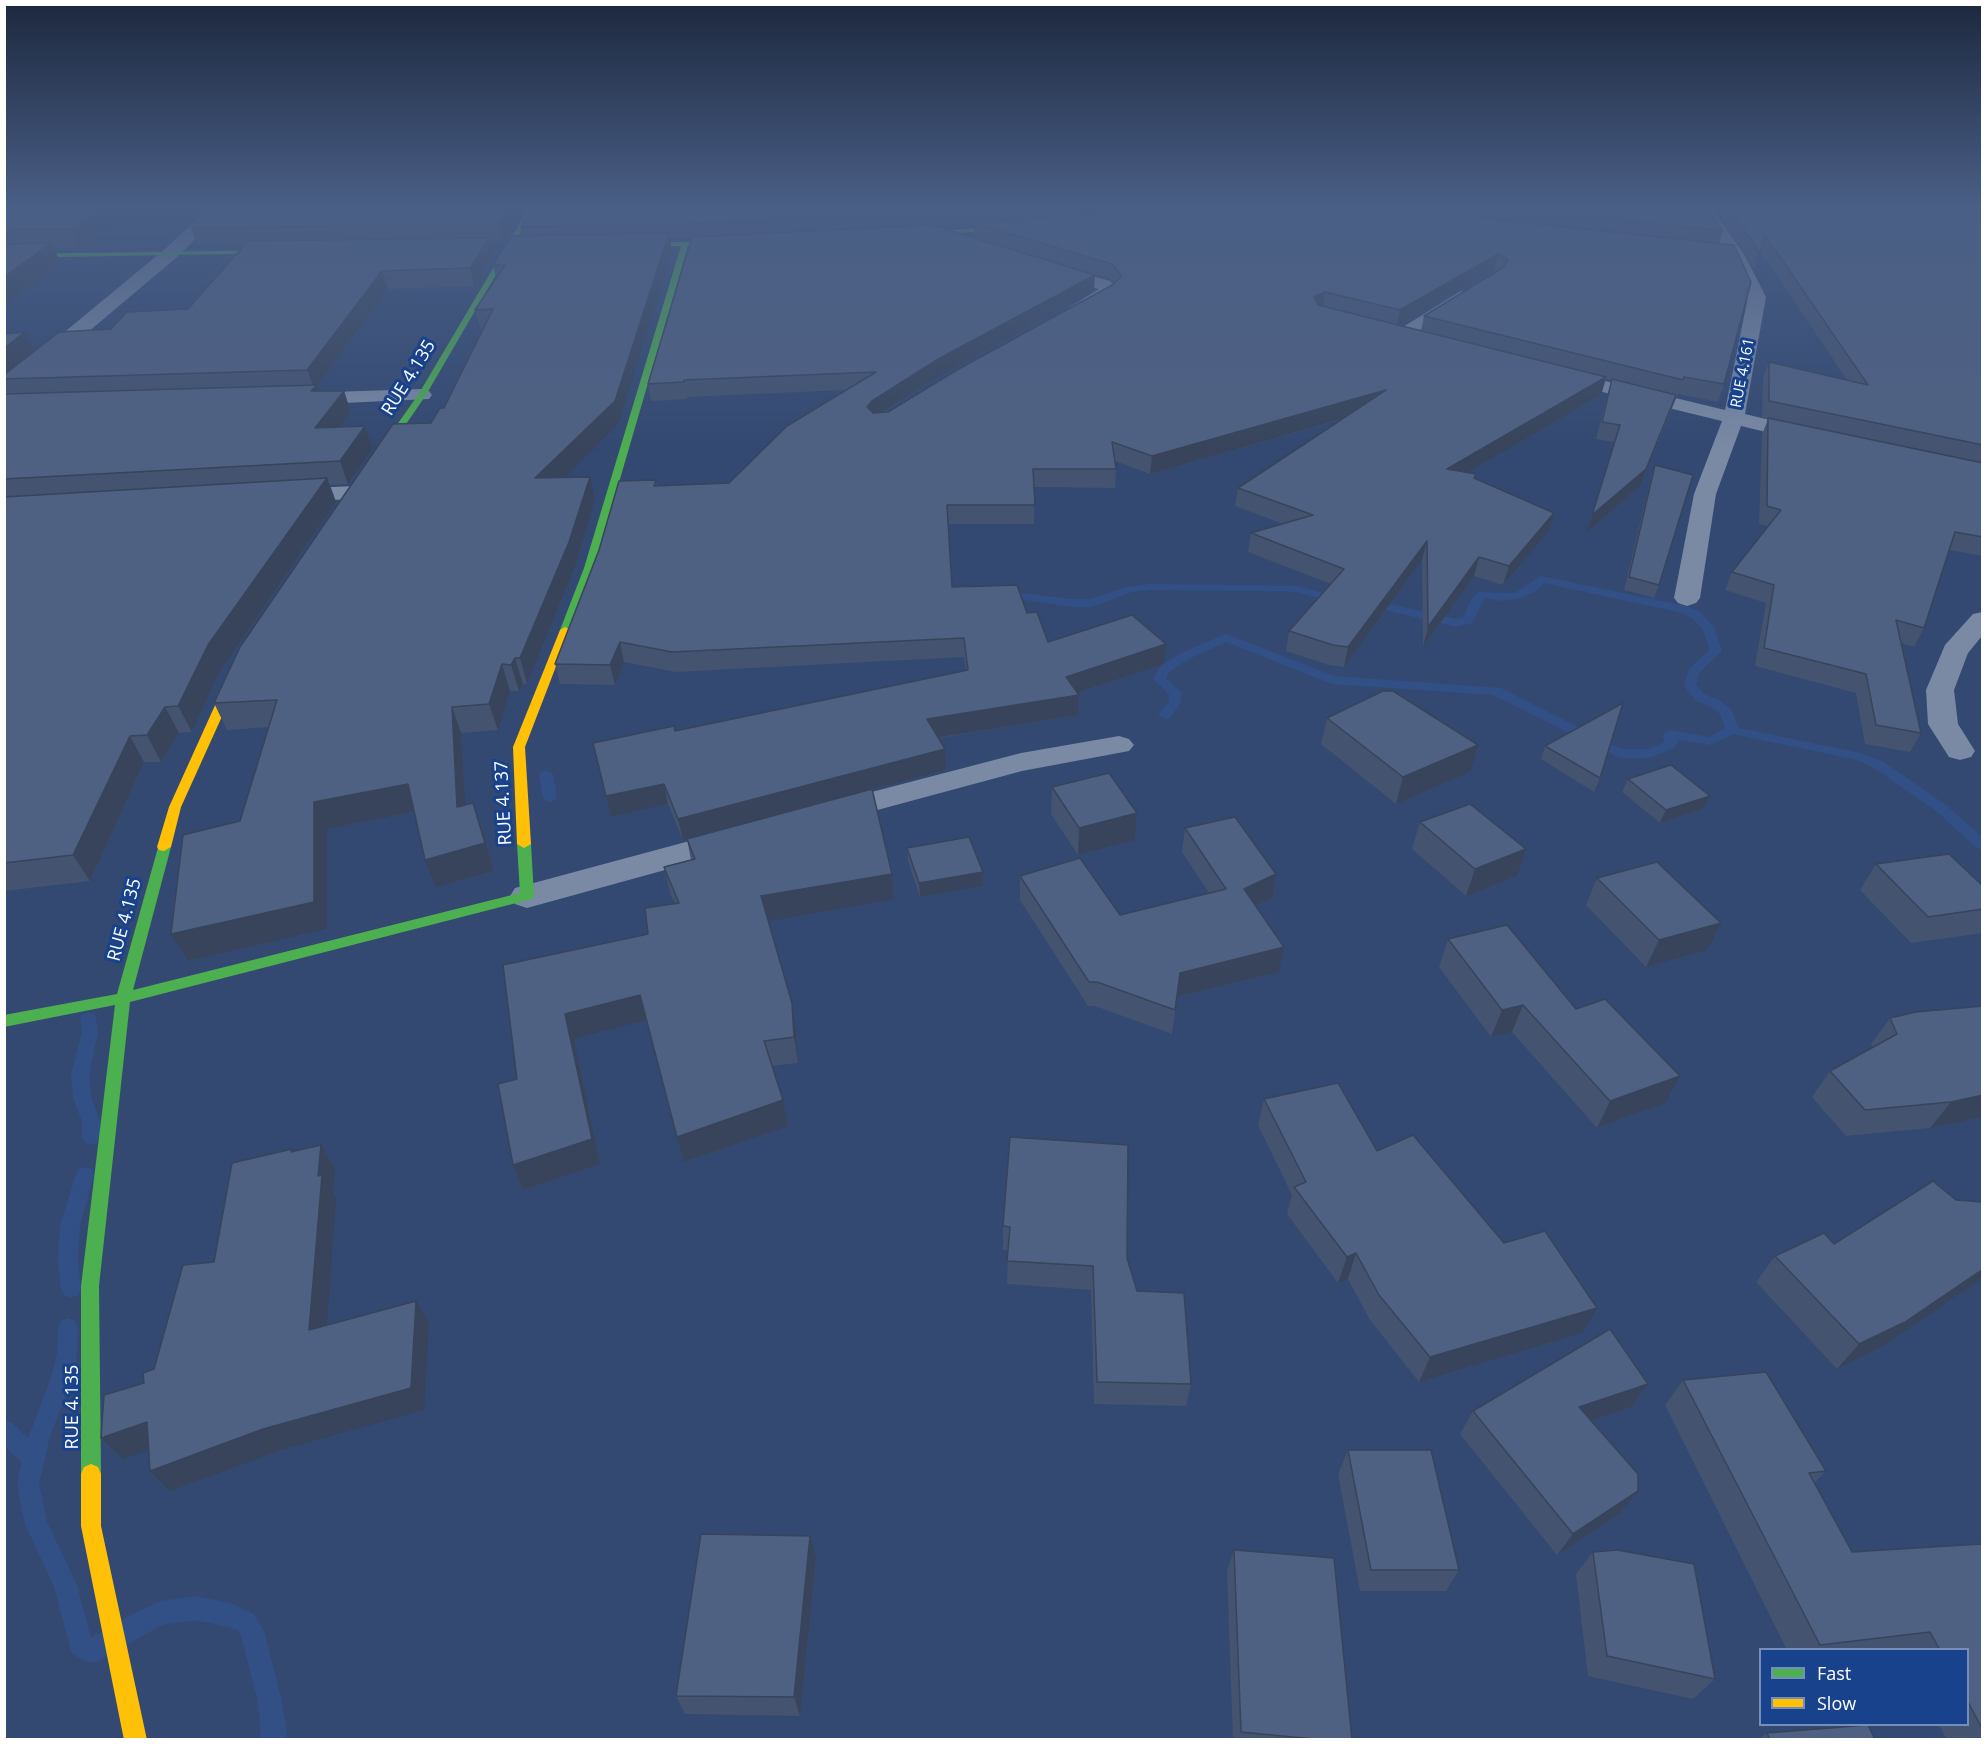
<!DOCTYPE html>
<html>
<head>
<meta charset="utf-8">
<style>
	body { margin:0 }
	#map { position:relative; width:1987px; height:1744px; overflow:hidden; background:#334971; font-family:"Open Sans",sans-serif }
	canvas { display:block }
	.frame { position:absolute; inset:0; border:6px solid #fff; pointer-events:none }
	.legend { position:absolute; left:1759px; top:1648px; width:210px; height:78px; box-sizing:border-box; background:#18428c; border:2px solid #748eba; margin:0; padding:8px 10px; list-style:none; font-size:18px; color:#fff }
	.legend li { display:flex; align-items:center; gap:12px; height:30px }
	.legend b { width:30px; border:2px solid #748eba }
</style>
</head>
<body>
<div id="map">
<canvas width="1987" height="1744"></canvas>
<div class="frame"></div>
<ul class="legend">
<li><b style="height:8px;background:#4caf50"></b>Fast</li>
<li><b style="height:8px;background:#ffc107"></b>Slow</li>
</ul>
</div>
<script>
const g = document.querySelector('canvas').getContext('2d');
g.lineJoin = 'round';
function shape(rows) {
  const path = new Path2D();
  for (const r of rows) {
    path.moveTo(r[0], r[1]);
    for (let i = 2; i < r.length; i += 2) path.lineTo(r[i], r[i + 1]);
  }
  return path;
}
function fillPath(path, color) {
  g.fillStyle = color;
  g.fill(path, 'evenodd');
}
function trace(path, color, width, dash) {
  g.strokeStyle = color;
  g.lineWidth = width;
  g.lineCap = dash ? 'butt' : 'round';
  g.setLineDash(dash || []);
  g.stroke(path);
}
function write(font, color, halo, rows, align = 'center') {
  g.font = font + ' "Open Sans",sans-serif';
  g.lineWidth = 6;
  g.setLineDash([]);
  g.textBaseline = 'middle';
  g.strokeStyle = halo;
  g.fillStyle = color;
  for (const [text, x, y, turn = 0] of rows) {
    g.save();
    g.translate(x, y);
    g.rotate((+turn || 0) * Math.PI / 180);
    g.textAlign = isNaN(turn) ? turn : align;
    if (halo) g.strokeText(text, 0, 0);
    g.fillText(text, 0, 0);
    g.restore();
  }
}
fillPath(shape([
	[1541,576,1686,606,1700,612,1714,627,1722,651,1699,673,1696,685,1706,695,1719,700,1731,709,1739,728,1861,753,1884,762,1946,805,1982,837,1982,850,1977,848,1936,811,1874,768,1857,760,1733,734,1711,745,1679,740,1674,748,1652,757,1632,759,1618,757,1493,695,1332,684,1226,642,1189,659,1170,671,1166,678,1182,693,1181,702,1170,718,1165,719,1158,715,1169,702,1169,694,1153,679,1161,666,1181,653,1226,634,1334,676,1501,688,1621,749,1649,749,1664,742,1663,734,1670,730,1709,737,1725,728,1720,714,1709,706,1696,701,1684,686,1689,669,1710,650,1702,628,1692,618,1682,613,1544,583,1534,592,1521,598,1501,601,1485,598,1472,623,1456,627,1364,605,1362,603,1368,599,1456,619,1463,618,1472,598,1479,592,1515,593,1541,576],
	[1150,584,1296,586,1345,598,1347,600,1341,604,1296,592,1278,591,1150,590,1132,592,1092,607,1071,607,1000,596,994,593,1000,590,1071,599,1091,599,1126,587,1150,584],
	[546,770,553,774,557,798,550,803,543,798,539,774,546,770],
	[88,1013,94,1014,96,1019,98,1032,89,1075,91,1096,100,1122,100,1137,97,1142,91,1145,85,1142,82,1137,82,1122,73,1096,71,1075,82,1032,80,1019,82,1014,88,1013],
	[85,1167,92,1169,94,1175,80,1225,78,1260,81,1289,78,1295,71,1298,64,1295,61,1289,58,1260,60,1225,76,1175,78,1169,85,1167],
	[68,1318,75,1321,78,1328,77,1353,73,1378,50,1436,39,1484,47,1522,77,1585,91,1638,131,1615,161,1601,194,1596,230,1603,254,1614,264,1631,281,1698,287,1731,285,1740,259,1740,261,1731,257,1698,241,1636,238,1630,229,1627,194,1620,162,1625,96,1662,87,1662,72,1654,54,1587,25,1524,17,1484,22,1462,4,1446,4,1420,12,1423,28,1438,51,1378,57,1353,58,1328,61,1321,68,1318]
]), '#325086');
fillPath(shape([
	[212,206,229,206,177,257,11,397,4,399,4,382,165,249,212,206],
	[1694,206,1710,206,1744,254,1766,297,1745,414,1816,431,1819,436,1816,441,1808,442,1741,426,1716,494,1700,598,1696,603,1687,606,1678,603,1674,598,1694,494,1722,421,1553,380,1550,376,1553,372,1560,370,1725,410,1748,297,1728,254,1694,206],
	[1051,264,1110,281,1119,290,1082,315,1070,315,1067,311,1070,307,1099,289,1045,273,1042,269,1045,265,1051,264],
	[1461,291,1467,292,1470,296,1467,300,1406,339,1392,339,1390,335,1461,291],
	[422,389,429,391,432,395,429,399,301,405,294,403,291,399,294,395,301,393,422,389],
	[355,486,363,488,366,493,363,498,288,503,280,501,276,496,280,491,288,489,355,486],
	[1982,612,1982,636,1968,653,1954,690,1958,724,1975,751,1971,757,1960,760,1949,757,1928,724,1926,690,1945,645,1973,614,1982,612],
	[1119,736,1129,739,1134,745,1129,751,1022,771,833,822,822,819,817,812,822,805,1021,753,1119,736],
	[734,829,745,832,750,840,745,848,527,908,515,904,510,896,515,888,734,829]
]), '#7a8aa5');
fillPath(shape([
	[530,206,536,206,426,395,380,462,374,462,372,460,418,395,530,206],
	[1018,226,1020,229,910,236,907,234,910,232,1018,226],
	[733,241,735,244,688,246,594,568,570,630,565,633,561,632,560,630,584,568,681,246,626,247,623,245,626,243,733,241],
	[285,250,283,253,4,258,4,254,285,250],
	[524,840,531,844,534,896,532,899,130,1002,99,1286,101,1474,98,1481,91,1484,84,1481,81,1474,81,1286,115,1005,4,1027,4,1015,117,994,159,844,164,843,171,847,133,990,520,893,517,844,524,840]
]), '#4caf50');
fillPath(shape([
	[565,627,570,630,525,747,531,844,524,848,517,844,513,747,560,630,565,627],
	[237,667,243,670,181,807,171,847,164,851,159,850,157,847,169,807,231,670,237,667],
	[91,1464,98,1467,101,1474,101,1526,147,1740,124,1740,81,1526,81,1474,84,1467,91,1464]
]), '#ffc107');
fillPath(shape([
	[135,206,80,248,54,248,60,262,4,305,4,213],
	[215,206,518,206,519,212,502,241,489,241,493,255,474,286,388,289,317,386,319,391,344,391,351,413,341,427,365,426,373,448,348,484,330,485,336,502,220,671,192,732,179,733,161,762,144,762,90,881,4,891,4,394,7,394,4,388,4,334,25,332,34,352,111,329,188,309,245,244,197,245,191,228],
	[533,206,1383,206,1396,209,1548,225,1384,206,1705,206,1723,231,1719,243,1724,384,1718,402,1678,394,1640,486,1586,533,1614,442,1596,439,1607,396,1612,380,1606,379,1601,395,1467,473,1476,474,1475,478,1548,532,1503,585,1474,576,1423,647,1422,560,1344,667,1329,665,1286,651,1289,631,1331,584,1248,552,1251,533,1283,524,1235,506,1238,488,1343,419,1150,474,1115,461,1116,469,1115,488,1034,487,1034,524,948,524,952,587,1027,613,1048,642,1164,664,1078,693,1079,695,1078,715,938,738,945,749,946,770,872,790,892,874,894,899,768,921,792,1003,796,1029,798,1063,772,1066,783,1100,788,1126,684,1162,646,1020,574,1039,600,1164,523,1190,513,1165,517,1079,675,904,670,892,664,867,691,860,687,839,760,819,683,840,668,804,611,817,606,796,675,731,966,670,964,657,676,672,624,662,615,685,560,684,555,664,656,480,657,486,729,483,846,390,687,397,687,399,651,401,648,384,692,237,670,238,672,252,619,423,565,477,595,500,575,567,527,684,523,684,519,691,510,691,498,730,461,733,465,805,473,803,482,830,494,871,436,887,414,812,327,829,327,929,188,961,240,821,269,727,227,730,214,703,431,423,444,408,483,331,481,331,475,310,496,278,493,265,523,236,521,227],
	[974,223,974,238,1111,279,1115,284,888,412,882,413,941,375,1094,291,933,225],
	[1494,269,1497,271,1424,316,1421,331,1397,325],
	[1712,206,1983,206,1983,556,1949,550,1924,628,1914,647,1901,643,1921,733,1910,752,1865,744,1856,693,1755,666,1766,603,1725,590,1732,572,1768,526,1759,524,1762,435,1768,419,1762,417,1763,378,1769,362,1847,380,1760,250,1754,269,1746,253],
	[1655,465,1659,585,1654,598,1624,590,1651,477],
	[1327,718,1470,772,1396,804,1321,744],
	[1545,746,1600,778,1594,792,1541,759],
	[1628,779,1710,796,1703,809,1660,823,1622,792],
	[1052,787,1137,813,1135,840,1078,855,1051,814],
	[1420,822,1517,876,1466,896,1412,849],
	[1185,828,1276,874,1272,898,1255,906,1284,947,1279,972,1177,997,1172,1034,1095,1006,1088,1006,1020,900,1020,876,1120,915,1209,893,1182,852],
	[907,848,983,872,983,886,920,897,908,861],
	[1876,864,1983,886,1983,933,1911,943,1860,890],
	[1597,878,1707,950,1646,967,1586,905],
	[1448,939,1665,1103,1597,1128,1512,1032,1491,1037,1439,967],
	[1983,1006,1983,1117,1930,1128,1846,1136,1812,1097,1830,1071,1873,1047,1871,1044,1890,1018],
	[1264,1099,1377,1151,1504,1243,1582,1333,1419,1382,1370,1320,1348,1279,1338,1283,1287,1214,1292,1195,1258,1125],
	[1010,1137,1127,1258,1137,1291,1191,1384,1186,1406,1094,1404,1091,1290,1007,1284,1008,1250,1003,1250,1003,1226],
	[1956,1200,1983,1202,1983,1278,1882,1347,1837,1369,1756,1282,1775,1256,1834,1244],
	[1683,1380,1826,1471,1814,1483,1852,1552,1983,1547,1983,1740,1947,1740,1939,1725,1968,1725,1968,1650,1787,1650,1665,1405],
	[1648,1384,1631,1407,1591,1421,1638,1491,1620,1513,1557,1555,1460,1434,1473,1411],
	[1348,1450,1459,1570,1446,1591,1360,1591,1338,1474],
	[1234,1550,1352,1740,1233,1740,1227,1571],
	[1593,1552,1715,1679,1693,1699,1588,1676,1576,1574],
	[816,1558,800,1716,685,1714,676,1696],
	[1767,1733,1875,1740,1758,1740]
]), '#445370');
fillPath(shape([
	[100,206,135,206,80,248,71,229],
	[508,206,518,206,519,212,502,241,498,224],
	[1081,206,1250,206,1081,218],
	[669,233,672,252,619,423,541,502,535,478],
	[489,238,493,255,474,286,470,268],
	[51,243,60,262,4,305,4,277],
	[1498,254,1494,269,1397,326,1400,310],
	[382,271,388,289,317,386,324,407,311,391,314,388,307,370],
	[1095,275,1094,291,941,375,873,418,867,407,872,401,940,358],
	[1325,292,1323,308,1312,313,1314,297],
	[25,332,35,353,4,379,4,348],
	[1606,377,1601,395,1443,487,1447,469],
	[1386,390,1383,407,1150,474,1152,456],
	[344,391,351,413,323,450,315,428],
	[1676,395,1640,486,1586,533,1592,515],
	[365,426,373,448,348,484,340,461],
	[590,477,595,500,575,567,527,684,520,658],
	[327,478,336,502,220,671,192,732,178,706,208,645],
	[1554,513,1548,532,1503,585,1509,566],
	[1427,541,1422,560,1344,667,1348,647],
	[1479,557,1474,576,1423,647,1428,627],
	[620,642,624,662,615,685,610,665],
	[1166,644,1164,664,1065,697,1066,677],
	[515,658,523,684,519,691,511,665],
	[502,664,510,691,498,730,489,704],
	[1079,695,1078,715,928,739,927,719],
	[165,707,179,733,161,762,147,735],
	[452,707,461,733,467,834,457,807],
	[130,736,144,762,90,881,73,855],
	[1478,745,1470,772,1396,804,1403,777],
	[945,749,946,770,683,840,678,819],
	[408,784,418,811,327,829,327,929,188,961,171,934,314,802],
	[664,784,668,804,611,817,606,796],
	[1710,796,1703,809,1660,823,1666,810],
	[473,803,482,830,494,871,436,887,425,860],
	[1137,813,1135,840,1078,855,1079,828],
	[1526,849,1517,876,1466,896,1475,869],
	[983,872,983,886,920,897,919,883],
	[892,874,894,899,765,922,761,896],
	[1276,874,1272,898,1240,913,1244,889],
	[1721,923,1707,950,1646,967,1659,940],
	[1284,947,1279,972,1176,997,1180,973],
	[640,995,646,1020,574,1039,600,1164,523,1190,513,1165,565,1014],
	[792,1003,796,1029,798,1063,794,1037],
	[1523,1005,1512,1032,1491,1037,1502,1010],
	[1680,1076,1665,1103,1597,1128,1610,1101],
	[1983,1095,1983,1117,1930,1128,1951,1102],
	[783,1100,788,1126,684,1162,677,1137],
	[321,1145,335,1169,333,1193,336,1198,325,1352,309,1330],
	[1356,1253,1348,1279,1338,1283,1347,1257],
	[1983,1269,1983,1278,1882,1347,1837,1369,1859,1344],
	[416,1301,429,1323,424,1410,281,1450,170,1491,150,1471],
	[1597,1308,1582,1333,1419,1382,1430,1357],
	[1648,1384,1631,1407,1564,1430,1579,1407],
	[147,1422,167,1443,123,1459,101,1438],
	[1638,1491,1620,1513,1557,1555,1573,1534],
	[810,1536,816,1558,800,1716,794,1697]
]), '#37445b');
const building = shape([
	[37,206,103,206,71,229,4,230,4,213,37,206],
	[215,206,509,206,498,224,191,228,215,206],
	[533,206,1052,206,683,224,521,227,533,206],
	[1226,206,1383,206,1396,209,1734,245,1751,282,1724,384,1684,377,1683,380,1424,316,1504,267,1508,260,1498,254,1400,310,1325,292,1314,297,1318,305,1606,377,1447,469,1476,474,1474,478,1554,513,1509,566,1479,557,1428,627,1427,541,1348,647,1333,645,1289,631,1344,569,1251,533,1313,515,1238,488,1386,390,1152,456,1112,442,1116,469,1033,469,1035,505,947,505,952,587,1017,585,1027,613,1037,612,1048,642,1132,615,1166,644,1066,677,1079,695,927,719,945,749,678,819,664,784,606,796,593,743,674,726,675,731,968,670,964,638,672,652,620,642,610,665,555,664,599,550,619,481,656,480,654,486,729,483,787,426,876,372,684,380,684,382,648,384,692,237,932,225,1095,275,940,358,872,401,867,407,873,413,888,412,957,370,1114,284,1122,276,1112,264,974,223,1226,206],
	[1501,206,1705,206,1723,231,1501,206],
	[1726,206,1983,206,1983,445,1769,401,1769,362,1868,385,1765,235,1759,254,1751,239,1726,206],
	[669,233,615,401,535,478,590,477,569,542,520,658,515,658,511,665,502,664,489,704,452,707,457,807,473,803,485,843,425,860,408,784,314,802,314,902,171,934,183,835,240,821,277,700,214,703,240,647,393,424,431,423,440,408,444,408,493,309,475,310,505,265,493,265,511,236,669,233],
	[489,238,470,268,382,271,307,370,4,379,4,375,59,332,111,329,127,312,188,309,248,241,489,238],
	[51,243,4,277,4,244,51,243],
	[25,332,4,348,4,334,25,332],
	[1612,379,1676,395,1646,469,1592,515,1620,425,1602,422,1612,379],
	[317,385,311,391,344,391,315,428,365,426,340,461,4,479,4,394,317,385],
	[1768,418,1983,463,1983,537,1955,532,1924,628,1896,620,1921,733,1876,725,1866,674,1764,648,1774,585,1732,572,1781,510,1767,506,1768,418],
	[1655,465,1693,475,1659,585,1629,577,1655,465],
	[327,478,208,645,178,706,165,707,147,735,130,736,73,855,4,863,4,497,327,478],
	[1383,691,1393,691,1478,745,1403,777,1327,718,1383,691],
	[1623,703,1600,778,1545,746,1623,703],
	[1671,765,1710,796,1666,810,1628,779,1671,765],
	[1109,773,1137,813,1079,828,1052,787,1109,773],
	[872,789,892,874,761,896,792,1003,794,1037,764,1041,783,1100,677,1137,640,995,565,1014,592,1139,513,1165,498,1084,517,1079,503,965,648,934,645,908,679,903,664,867,695,859,687,839,872,789],
	[1470,804,1526,849,1475,869,1420,822,1470,804],
	[1235,817,1276,874,1244,889,1284,947,1180,973,1175,1010,1097,982,1089,982,1020,876,1080,858,1120,915,1226,889,1185,828,1235,817],
	[969,837,983,872,919,883,907,848,969,837],
	[1949,854,1983,886,1983,909,1928,917,1876,864,1949,854],
	[1657,862,1721,923,1659,940,1597,878,1657,862],
	[1507,925,1576,1009,1605,999,1680,1076,1610,1101,1523,1005,1502,1010,1448,939,1507,925],
	[1983,1006,1983,1095,1951,1102,1865,1110,1830,1071,1897,1034,1890,1018,1916,1012,1983,1006],
	[1338,1083,1377,1151,1413,1135,1504,1243,1545,1231,1597,1308,1430,1357,1379,1295,1356,1253,1347,1257,1294,1187,1306,1182,1264,1099,1338,1083],
	[1010,1137,1128,1145,1127,1258,1137,1291,1184,1293,1191,1384,1097,1382,1093,1266,1007,1261,1010,1227,1003,1226,1010,1137],
	[321,1145,318,1176,322,1175,309,1330,416,1301,411,1388,263,1429,150,1471,147,1422,101,1438,104,1395,144,1383,143,1373,154,1369,183,1265,214,1262,232,1163,292,1149,291,1152,321,1145],
	[1933,1181,1956,1200,1983,1202,1983,1269,1905,1322,1859,1344,1775,1256,1824,1233,1834,1244,1933,1181],
	[1610,1329,1648,1384,1579,1407,1638,1474,1638,1491,1573,1534,1473,1411,1610,1329],
	[1766,1372,1826,1471,1809,1473,1852,1552,1981,1544,1983,1547,1983,1730,1968,1702,1968,1650,1940,1650,1930,1632,1820,1645,1683,1380,1766,1372],
	[1348,1450,1431,1450,1459,1570,1371,1570,1348,1450],
	[701,1534,810,1536,794,1697,676,1696,701,1534],
	[1234,1550,1334,1558,1352,1740,1324,1740,1241,1732,1234,1550],
	[1617,1550,1694,1564,1715,1679,1607,1656,1593,1552,1617,1550],
	[1868,1725,1875,1740,1770,1740,1767,1733,1868,1725]
]);
fillPath(building, '#4f6182');
trace(building, '#37445b', 1.5);
const sky = g.createLinearGradient(0, 0, 0, 450);
sky.addColorStop(0, '#1c283e');
sky.addColorStop(0.46, '#4a5f86');
sky.addColorStop(1, '#4a5f8600');
g.fillStyle = sky;
g.fillRect(0, 0, 1987, 450);
write('15px', '#fff', '#18428c', [
	["RUE 4.161",1743,373,-79]
]);
write('18px', '#fff', '#18428c', [
	["RUE 4.135",409,378,-58],
	["RUE 4.137",504,803,-93],
	["RUE 4.135",125,920,-75],
	["RUE 4.135",73,1407,-90]
]);
</script>
</body>
</html>
